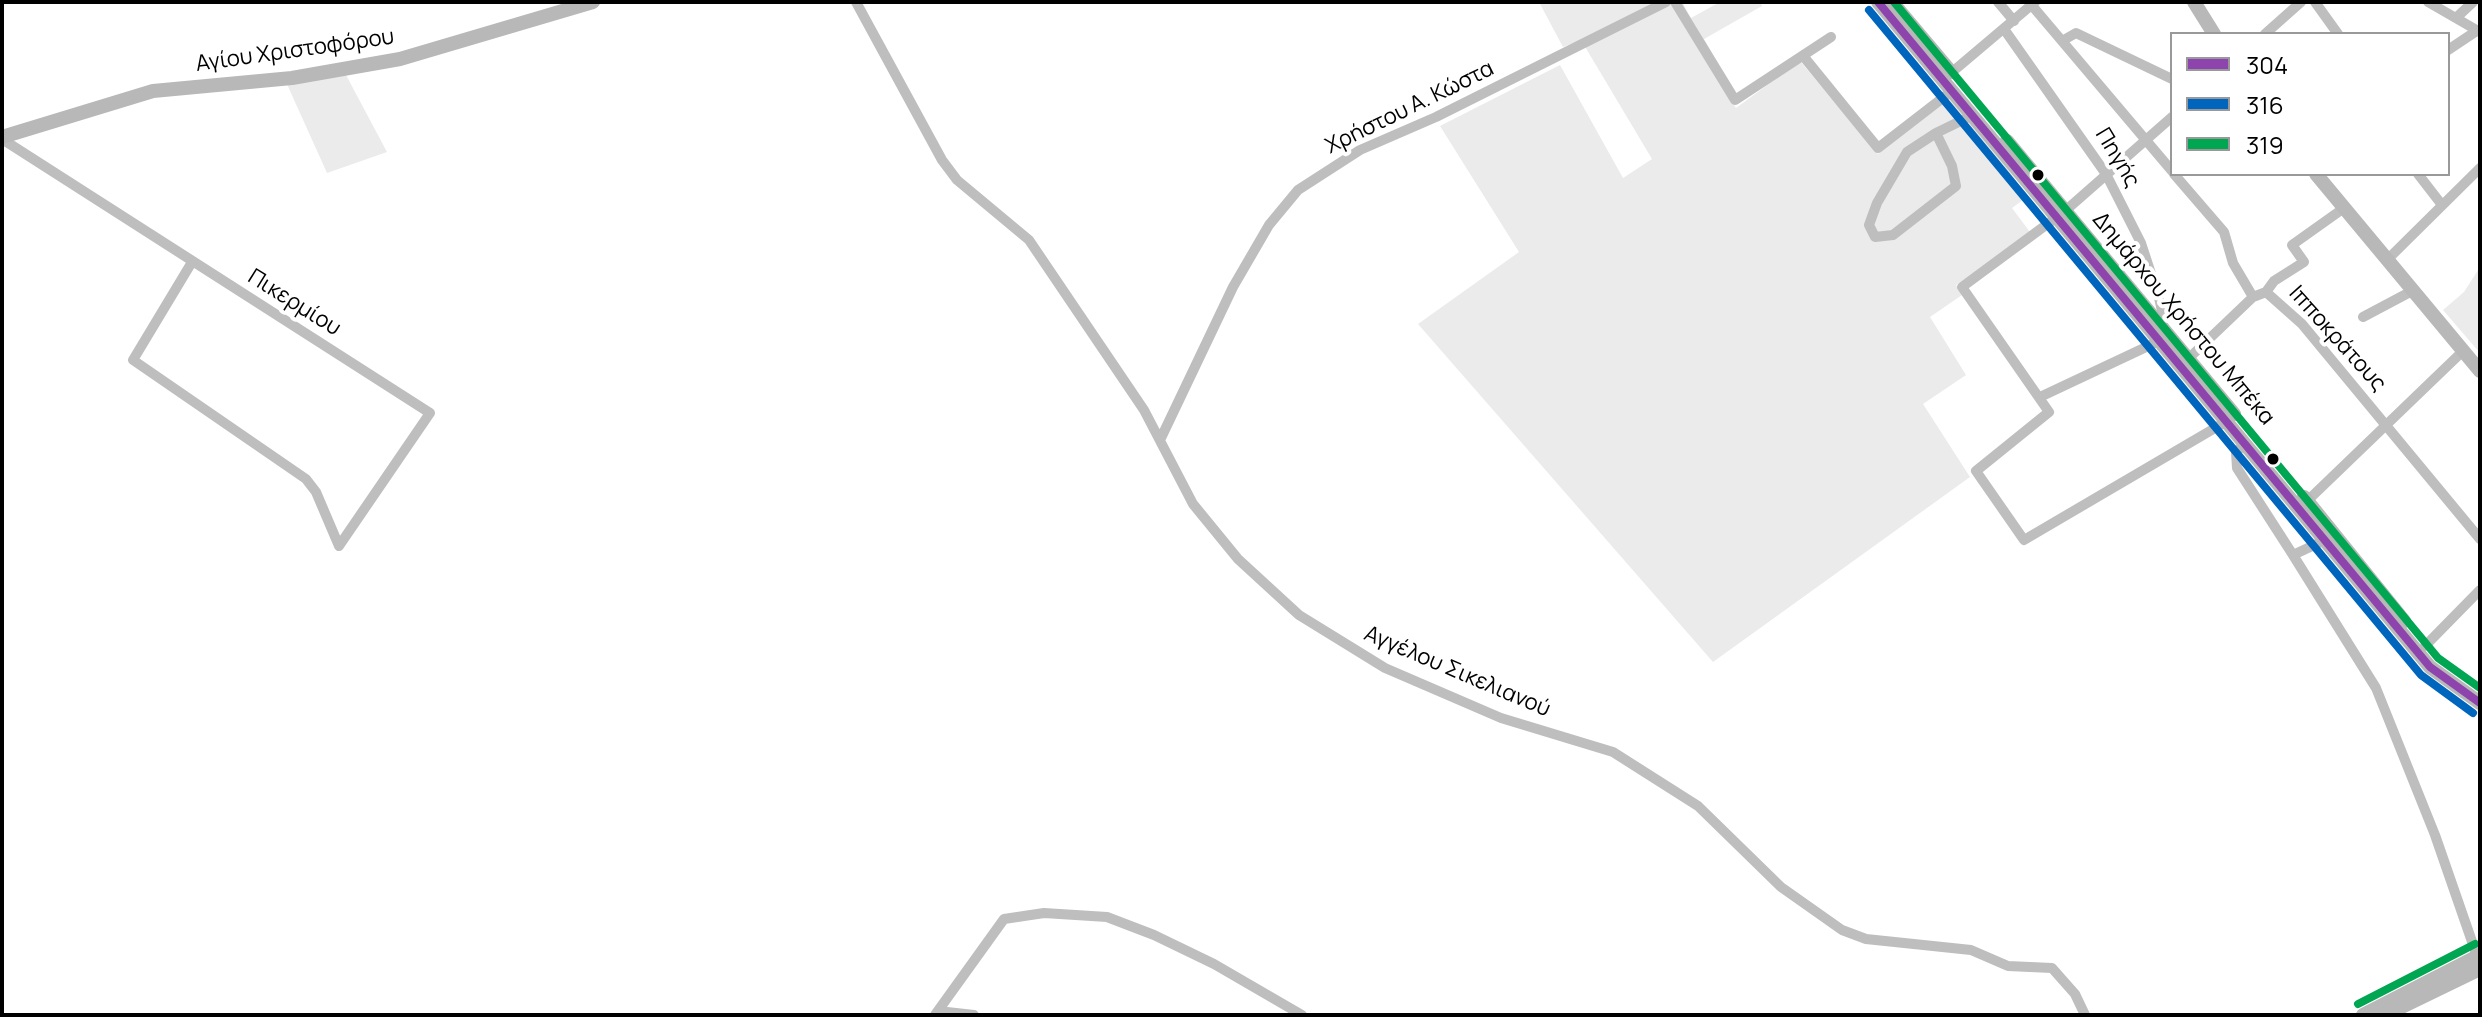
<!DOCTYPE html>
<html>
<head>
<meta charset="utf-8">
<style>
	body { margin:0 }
	#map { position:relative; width:2482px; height:1017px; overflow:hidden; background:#fff; font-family:Manrope,sans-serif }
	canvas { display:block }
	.frame { position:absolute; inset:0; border:4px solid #000; pointer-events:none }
	.legend { position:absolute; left:2170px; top:32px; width:280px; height:144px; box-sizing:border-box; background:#fff; border:2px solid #999; margin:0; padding:10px 14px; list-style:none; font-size:24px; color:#000 }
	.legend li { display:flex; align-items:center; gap:16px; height:40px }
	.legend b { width:40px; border:2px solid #999 }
</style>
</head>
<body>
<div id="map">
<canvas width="2482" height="1017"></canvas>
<div class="frame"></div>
<ul class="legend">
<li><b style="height:10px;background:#8e44ad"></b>304</li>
<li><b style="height:10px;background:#0065bd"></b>316</li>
<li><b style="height:10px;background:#00a651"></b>319</li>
</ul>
</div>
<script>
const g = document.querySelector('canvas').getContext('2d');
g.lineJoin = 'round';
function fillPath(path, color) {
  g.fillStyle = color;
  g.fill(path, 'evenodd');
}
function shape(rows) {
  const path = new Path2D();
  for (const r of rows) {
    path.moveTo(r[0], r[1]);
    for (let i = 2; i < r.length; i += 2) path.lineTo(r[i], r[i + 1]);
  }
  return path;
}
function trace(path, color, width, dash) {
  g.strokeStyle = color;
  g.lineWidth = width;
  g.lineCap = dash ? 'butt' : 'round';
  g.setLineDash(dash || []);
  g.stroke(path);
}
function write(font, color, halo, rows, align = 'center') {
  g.font = font + ' Manrope,sans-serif';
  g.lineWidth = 8;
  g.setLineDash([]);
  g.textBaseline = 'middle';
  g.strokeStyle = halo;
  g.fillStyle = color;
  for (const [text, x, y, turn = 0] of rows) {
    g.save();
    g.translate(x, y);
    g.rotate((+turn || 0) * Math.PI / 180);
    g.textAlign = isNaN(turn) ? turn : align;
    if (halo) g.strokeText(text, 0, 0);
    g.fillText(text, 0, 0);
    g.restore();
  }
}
fillPath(shape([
	[1539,2,1682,2,1691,18,1720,2,1760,2,1762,6,1704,39,1736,96,1732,102,1736,108,1800,61,1878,154,1949,98,2003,162,2027,197,2012,208,2030,232,1956,285,1962,295,1930,317,1966,375,1923,404,1970,477,1713,662,1418,324,1519,252,1440,126,1560,65,1623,178,1652,159,1581,40,1563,47],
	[346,75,387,152,327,173,286,82],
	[2480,267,2480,353,2443,310,2464,292]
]), '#ebebeb');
trace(shape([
	[856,2,942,160,957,180,1029,240,1144,410,1193,504,1238,559,1299,615,1385,668,1501,718,1613,752,1698,806,1781,887,1842,930,1866,939,1971,950,2008,966,2052,968,2075,994,2085,1015],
	[1675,2,1735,100,1831,37],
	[1998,2,2014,21],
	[2029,2,2172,171],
	[2315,2,2338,34],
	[2428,2,2480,32],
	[2457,17,2473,2],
	[2004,29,2106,174,2141,243,2159,298,2162,311,2156,320],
	[2265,34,2301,2],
	[2062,41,2076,33,2172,79],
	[2448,50,2478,30],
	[1804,57,1878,148,1953,90],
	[1951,73,2035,2],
	[2172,117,2065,211,1962,287,2049,412,1976,471,2024,540,2227,421],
	[1936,133,1952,166,1956,186,1893,235,1875,237,1869,225,1877,203,1907,152,1936,133,1973,115],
	[2,139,430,413,339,546],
	[2174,174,2224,232,2233,263,2253,297,2266,292,2302,324,2480,539],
	[2418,174,2442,205],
	[2387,260,2480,168],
	[192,262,133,360,306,479,316,492,339,546],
	[2266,292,2274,281,2304,262,2292,245,2344,208],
	[2363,317,2412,291],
	[2188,359,2253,297],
	[2040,397,2159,341],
	[1161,438,1233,287,1269,225,1298,190,1360,150,1436,117,1666,2],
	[2246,443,2236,452,2237,468,2293,555],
	[2303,505,2463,351],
	[2325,540,2293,555,2376,688,2435,835,2477,956],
	[2425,646,2480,590],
	[938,1011,974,1015],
	[935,1015,1004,919,1044,913,1107,917,1154,935,1214,964,1302,1015]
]), '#bebebe', 10);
trace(shape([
	[1878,2,2430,667,2480,703],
	[1892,2,1951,72],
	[2194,2,2214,34],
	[2,137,153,91,292,78,400,59,593,2],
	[2007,141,2234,414],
	[2316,174,2480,371],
	[2304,497,2404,621],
	[2363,1015,2480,955],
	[2385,1015,2480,969]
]), '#b8b8b8', 14);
trace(shape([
	[1878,2,2430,667,2480,703]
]), '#8e44ad', 8);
trace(shape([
	[1869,10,2421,675,2473,713]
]), '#0065bd', 8);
trace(shape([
	[1894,2,2438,658,2480,688],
	[2358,1004,2475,944]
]), '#00a651', 8);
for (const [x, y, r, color] of [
	[2038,175,7,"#000"],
	[2273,459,7,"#000"]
]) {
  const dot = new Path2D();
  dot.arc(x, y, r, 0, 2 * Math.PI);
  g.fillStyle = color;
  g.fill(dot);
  trace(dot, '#fff', 3);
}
write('22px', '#000', '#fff', [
	["Αγίου Χριστοφόρου",295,51,-8],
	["Χρήστου Α. Κώστα",1410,108,-26],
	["Πηγής",2117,158,59],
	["Πικερμίου",294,303,32],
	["Δημάρχου Χρήστου Μπέκα",2183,319,50],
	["Ιπποκράτους",2337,339,48],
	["Αγγέλου Σικελιανού",1457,672,23]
]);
</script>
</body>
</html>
